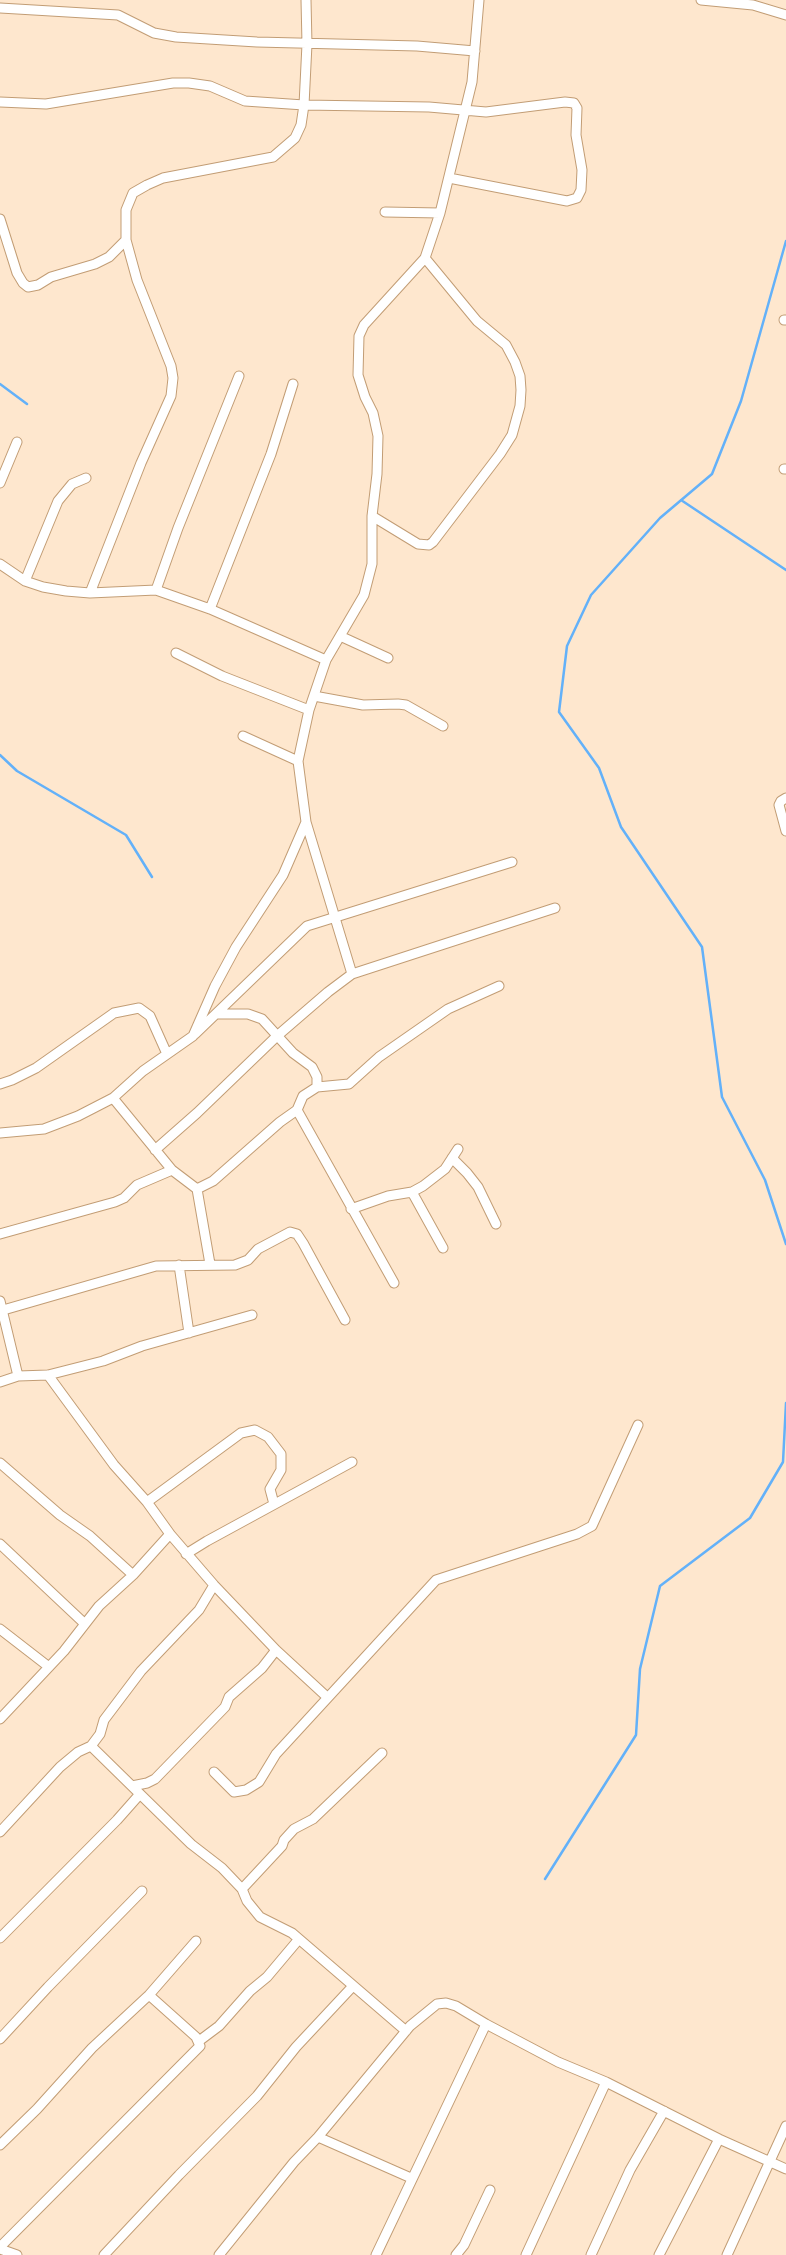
<!DOCTYPE html>
<html>
<head>
<meta charset="utf-8">
<style>
	body { margin:0 }
	canvas { display:block; background:#fee7ce }
</style>
</head>
<body>
<canvas width="786" height="2255"></canvas>
<script>
const g = document.querySelector('canvas').getContext('2d');
g.lineJoin = 'round';
function shape(rows) {
  const path = new Path2D();
  for (const r of rows) {
    path.moveTo(r[0], r[1]);
    for (let i = 2; i < r.length; i += 2) path.lineTo(r[i], r[i + 1]);
  }
  return path;
}
function trace(path, color, width, dash) {
  g.strokeStyle = color;
  g.lineWidth = width;
  g.lineCap = dash ? 'butt' : 'round';
  g.setLineDash(dash || []);
  g.stroke(path);
}
trace(shape([
	[786,241,741,401,712,474,660,518,591,595,567,646,559,712,599,768,621,827,702,947,722,1097,765,1180,786,1244],
	[0,384,27,404],
	[681,500,786,570],
	[0,755,17,771,126,835,152,877],
	[545,1879,636,1735,640,1669,660,1586,750,1518,783,1462,786,1403]
]), '#63b1f9', 2.5);
const minor = shape([
	[701,0,753,5,786,15],
	[0,8,118,15,154,33,176,37,257,42,417,46,475,51],
	[0,102,46,104,173,83,189,83,210,86,245,101,304,105,429,107,486,112,565,102,574,103,577,108,576,135,582,170,581,190,577,198,567,201,449,178],
	[385,212,440,213],
	[0,219,17,273,23,283,28,287,38,285,51,277,95,264,109,257,126,240],
	[784,320,786,320],
	[784,469,786,469],
	[0,483,17,442],
	[372,516,418,544,429,545,433,542,500,454,512,435,520,406,521,390,520,376,515,362,506,345,477,321,425,258],
	[0,564,25,581,43,587,66,591,90,593,156,590,210,609,326,660],
	[25,581,58,501,72,484,86,478],
	[156,590,178,528,239,376],
	[90,593,141,463,171,396,173,378,171,366,137,280,126,240,126,210,133,193,147,185,163,178,273,157,295,138,301,125,304,105,307,44,306,0],
	[210,609,271,454,293,384],
	[340,636,388,658],
	[176,653,222,676,309,710],
	[314,696,363,705,398,704,406,705,443,726],
	[243,736,298,761],
	[786,798,781,801,779,805,786,831],
	[306,822,352,974],
	[217,1014,248,1014,262,1019,293,1053,312,1067,317,1077,317,1087],
	[195,1034,307,926,512,862],
	[0,1084,12,1080,36,1068,114,1013,139,1008,150,1016,167,1054],
	[297,1110,394,1283],
	[0,1133,44,1129,78,1116,113,1098,143,1071,193,1036,215,986,236,947,283,875,306,822,298,761,309,710,326,660,364,595,372,564,372,516,377,474,378,436,373,413,365,397,358,375,359,336,364,325,425,258,440,213,472,82,479,0],
	[155,1150,197,1113,277,1036,328,992,352,974,555,908],
	[452,1158,467,1173,478,1187,496,1224],
	[172,1170,197,1189,213,1181,280,1122,297,1110,303,1096,317,1087,349,1084,379,1057,448,1009,499,986],
	[197,1189,210,1264],
	[412,1192,443,1248],
	[351,1209,388,1196,412,1192,423,1186,445,1169,458,1149],
	[0,1234,115,1202,124,1198,137,1185,172,1170,113,1098],
	[179,1265,189,1333],
	[0,1301,18,1376],
	[0,1311,156,1266,235,1265,248,1260,258,1249,290,1232,297,1234,303,1243,345,1320],
	[48,1375,114,1465,147,1502,170,1534],
	[0,1382,18,1376,48,1375,103,1361,142,1346,252,1315],
	[0,1463,60,1515,90,1536,133,1575],
	[147,1502,241,1433,255,1430,268,1437,281,1454,281,1470,270,1489,274,1504],
	[0,1544,85,1624],
	[186,1554,207,1541,352,1462],
	[0,1629,49,1667],
	[0,1719,64,1651,99,1606,133,1575,170,1534,214,1585,276,1650,327,1697],
	[91,1746,191,1844,222,1868,242,1889,247,1901,260,1917,292,1933,406,2031],
	[214,1772,234,1792,246,1790,259,1782,276,1754,436,1580,577,1534,592,1526,638,1425],
	[132,1786,147,1783,155,1779,225,1707,229,1697,262,1668,276,1650],
	[0,1832,60,1767,78,1752,91,1746,100,1734,104,1720,141,1671,199,1610,214,1585],
	[242,1889,282,1846,284,1840,294,1829,313,1819,382,1753],
	[0,1938,117,1820,140,1794],
	[0,2039,48,1987,142,1891],
	[199,2041,219,2026,250,1991,267,1977,299,1939],
	[318,2137,411,2178],
	[0,2145,37,2109,92,2048,149,1995,196,1941],
	[0,2247,200,2046,196,2037,149,1995],
	[0,2249,17,2255],
	[104,2255,179,2175,257,2096,296,2047,353,1986],
	[219,2255,294,2162,318,2137,410,2026,437,2004,446,2003,456,2006,486,2024,558,2062,606,2082,719,2139,786,2169],
	[376,2255,486,2024],
	[456,2255,464,2245,490,2190],
	[526,2255,606,2082],
	[591,2255,630,2170,664,2111],
	[659,2255,719,2139],
	[727,2255,786,2126]
]);
trace(minor, '#c29d75', 11);
trace(minor, '#fff', 9);
</script>
</body>
</html>
